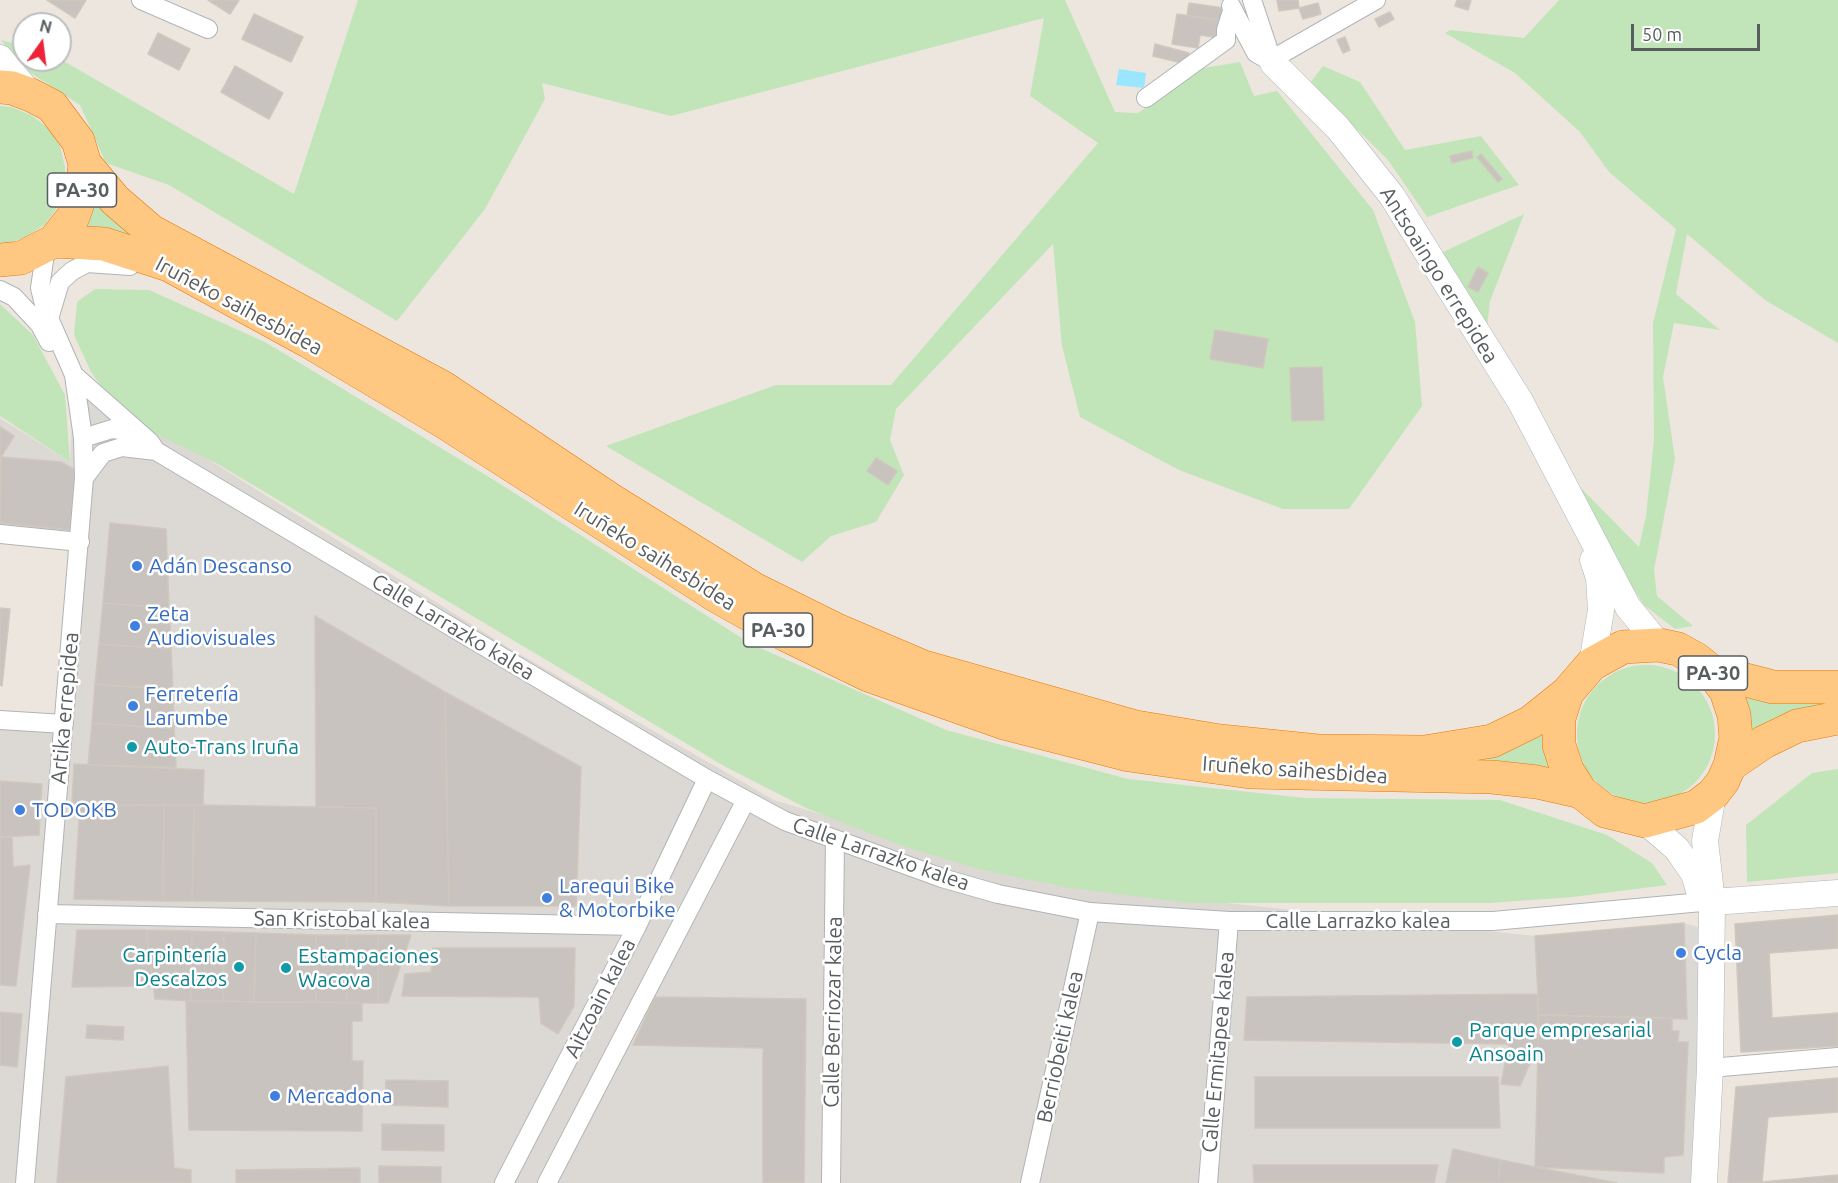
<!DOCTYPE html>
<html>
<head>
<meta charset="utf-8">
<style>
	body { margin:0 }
	#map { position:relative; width:1838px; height:1183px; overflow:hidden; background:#ece6de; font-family:Ubuntu,sans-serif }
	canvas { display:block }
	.north { position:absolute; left:12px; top:12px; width:60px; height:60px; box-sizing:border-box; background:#fff; border:2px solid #bcbebf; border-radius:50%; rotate:14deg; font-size:16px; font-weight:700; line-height:24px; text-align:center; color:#585d60 }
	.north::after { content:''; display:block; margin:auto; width:21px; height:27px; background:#ed2338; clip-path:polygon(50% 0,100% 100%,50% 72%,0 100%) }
	.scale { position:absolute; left:1631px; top:24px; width:129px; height:27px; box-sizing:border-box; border:3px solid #585d60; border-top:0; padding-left:8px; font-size:18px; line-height:21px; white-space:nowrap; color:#585d60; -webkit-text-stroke:4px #fff; paint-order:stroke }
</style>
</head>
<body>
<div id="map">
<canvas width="1838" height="1183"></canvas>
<div class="north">N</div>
<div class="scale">50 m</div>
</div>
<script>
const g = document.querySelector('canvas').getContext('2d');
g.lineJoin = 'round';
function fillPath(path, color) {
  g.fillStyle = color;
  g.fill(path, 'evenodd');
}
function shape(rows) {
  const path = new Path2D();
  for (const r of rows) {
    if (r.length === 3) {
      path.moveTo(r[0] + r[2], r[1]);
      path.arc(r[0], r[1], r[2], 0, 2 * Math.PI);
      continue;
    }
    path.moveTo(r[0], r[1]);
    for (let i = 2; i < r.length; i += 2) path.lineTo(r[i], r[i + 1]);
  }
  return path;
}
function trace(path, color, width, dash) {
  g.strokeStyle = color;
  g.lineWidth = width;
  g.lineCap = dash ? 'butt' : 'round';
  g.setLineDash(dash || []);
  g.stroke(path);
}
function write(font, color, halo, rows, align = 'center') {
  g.font = font + ' Ubuntu,sans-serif';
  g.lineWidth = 5;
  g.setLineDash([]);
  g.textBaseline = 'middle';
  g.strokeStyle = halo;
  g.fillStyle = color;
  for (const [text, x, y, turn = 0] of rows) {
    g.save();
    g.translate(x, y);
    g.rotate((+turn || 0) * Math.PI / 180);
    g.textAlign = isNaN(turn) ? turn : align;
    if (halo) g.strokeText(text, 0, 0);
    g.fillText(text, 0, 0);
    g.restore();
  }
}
fillPath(shape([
	[74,375,509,648,774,800,1049,884,1535,936,1684,923,1711,931,1702,1183,0,1183,0,723,64,724,80,542,0,534,0,418,70,462]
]), '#dcd8d3');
fillPath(shape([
	[358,0,1065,0,1115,112,1138,113,1204,68,1240,62,1254,96,1277,91,1373,210,1415,322,1422,406,1349,509,1283,509,1179,470,1080,417,1062,346,1053,244,896,409,890,440,904,475,876,522,831,536,802,562,606,446,776,385,891,385,1098,143,1030,96,1044,18,671,116,542,83,545,99,485,209,397,321,169,185,106,163,80,105,23,68,1,40,24,46,24,60,60,59,294,194],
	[1559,0,1838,0,1838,343,1765,300,1687,234,1676,294,1720,330,1674,323,1663,377,1675,459,1654,570,1657,596,1693,626,1675,629,1644,605,1616,561,1579,486,1639,547,1646,516,1654,440,1653,323,1676,229,1609,172,1580,132,1515,73,1445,33,1450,30,1524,38],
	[1323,66,1360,82,1405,150,1481,136,1519,185,1427,217,1388,160,1310,83],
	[0,106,11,107,31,115,48,128,60,146,65,167,65,188,57,208,44,225,26,237,6,244,0,243],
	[95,199,154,249,81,232],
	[1524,214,1490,301,1487,328,1439,254],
	[95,289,149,290,265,342,494,480,751,644,946,730,1128,779,1305,798,1500,800,1607,835,1652,863,1667,885,1573,897,1489,903,1189,903,1070,888,982,870,903,846,808,809,724,766,216,463,152,432,106,393,91,372,74,335,77,302],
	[0,304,33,335,65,395,70,462,0,416],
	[1646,734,69],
	[1740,692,1805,704,1838,702,1751,736],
	[1542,730,1550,774,1454,762],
	[1838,769,1838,873,1747,882,1746,825,1812,773]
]), '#c1e5b9');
fillPath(shape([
	[1119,69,1146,73,1144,88,1116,85]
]), '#9be6ff');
const building = shape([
	[47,0,86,0,75,18,47,0],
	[208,0,239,0,230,14,208,0],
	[1277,0,1298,0,1299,8,1279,11,1277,0],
	[1457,0,1471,0,1468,10,1455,6,1457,0],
	[1189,3,1223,8,1221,21,1187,15,1189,3],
	[1318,3,1321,14,1303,19,1299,8,1318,3],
	[1390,12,1394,19,1379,27,1375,19,1390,12],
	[254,14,303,37,291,62,242,39,254,14],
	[1177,14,1221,21,1219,38,1200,35,1198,48,1172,44,1177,14],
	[158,33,190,49,179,70,148,54,158,33],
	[1345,37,1350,50,1343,53,1337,40,1345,37],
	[1155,44,1189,53,1186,64,1153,56,1155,44],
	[235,66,283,93,269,119,221,92,235,66],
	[1472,151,1473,158,1452,163,1450,156,1472,151],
	[1481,154,1502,179,1498,182,1477,157,1481,154],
	[1478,267,1488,273,1478,292,1468,287,1478,267],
	[1215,330,1268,339,1263,368,1210,359,1215,330],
	[1322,367,1324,420,1292,421,1290,368,1322,367],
	[0,427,14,436,1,457,0,457,0,427],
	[1,457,61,462,75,470,70,530,0,523,1,457],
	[876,458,897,471,888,485,867,471,876,458],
	[110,523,166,529,169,608,103,603,110,523],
	[103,603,169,608,171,649,99,644,103,603],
	[0,608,10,609,2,686,0,685,0,608],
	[315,616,445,692,449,906,376,902,376,808,316,807,315,616],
	[99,644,171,649,173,690,95,684,99,644],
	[95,684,173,690,174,729,92,723,95,684],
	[445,692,581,767,576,906,449,906,445,692],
	[92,723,174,729,176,767,88,765,92,723],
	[74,764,204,770,203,805,72,805,74,764],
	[0,781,42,784,39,835,0,837,0,781],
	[164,805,194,805,192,901,163,901,164,805],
	[164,805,163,901,74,899,80,806,164,805],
	[194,805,376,808,376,902,192,901,194,805],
	[0,837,12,837,13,867,30,865,16,986,0,985,0,837],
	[1838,915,1838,948,1769,953,1772,1018,1838,1013,1838,1046,1741,1052,1735,924,1838,915],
	[1684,923,1687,1019,1539,1015,1535,936,1684,923],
	[77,930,146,930,153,986,72,987,77,930],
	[146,930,192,931,191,1001,155,999,146,930],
	[192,931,224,932,223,1001,191,1001,192,931],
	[224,932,256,933,254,1002,223,1001,224,932],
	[256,933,316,935,316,1002,254,1002,256,933],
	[316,935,347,935,347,1003,316,1002,316,935],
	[347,935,378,935,378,1003,347,1003,347,935],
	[378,935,411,935,388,1003,378,1003,378,935],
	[433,948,575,948,574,1006,558,1034,541,1023,539,997,402,996,405,974,431,972,433,948],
	[1538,994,1538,1045,1520,1086,1501,1084,1509,1044,1244,1040,1247,997,1538,994],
	[655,997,806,999,804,1183,763,1183,763,1048,633,1045,655,997],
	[186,1001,362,1003,362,1021,352,1021,352,1061,363,1061,362,1131,189,1130,186,1001],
	[0,1012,22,1014,17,1067,0,1065,0,1012],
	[1539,1015,1672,1018,1672,1031,1679,1031,1678,1042,1688,1042,1683,1155,1664,1157,1664,1173,1535,1167,1539,1015],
	[87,1025,124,1027,123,1040,86,1038,87,1025],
	[168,1066,174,1168,191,1170,191,1183,57,1183,66,1077,168,1066],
	[1255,1077,1498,1077,1500,1128,1255,1128,1255,1077],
	[1838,1078,1838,1112,1768,1117,1762,1182,1838,1175,1838,1183,1728,1183,1736,1087,1838,1078],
	[386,1080,448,1081,448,1107,385,1105,386,1080],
	[382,1124,444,1125,444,1151,382,1150,382,1124],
	[1453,1149,1501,1160,1498,1183,1446,1183,1453,1149],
	[1501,1160,1535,1167,1617,1183,1498,1183,1501,1160],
	[1253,1165,1438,1165,1434,1183,1254,1183,1253,1165],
	[379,1166,441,1167,441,1183,379,1183,379,1166],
	[360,1168,360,1183,236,1183,236,1170,360,1168]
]);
fillPath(building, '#c8c3be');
trace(building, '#d0c7bd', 1.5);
const street = shape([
	[141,0,208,29],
	[1252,0,1273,63],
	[1231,6,1256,53,1273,63],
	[1273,63,1283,53,1376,0],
	[1146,98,1226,40,1226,30,1232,11],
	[0,290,14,297,40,325,49,342],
	[49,319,60,282,72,271,87,263,130,266],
	[74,375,150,442,156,451],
	[83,438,112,429,137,432],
	[84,478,103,453,122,447,156,451,707,779,785,821,942,878,998,894,1090,912,1229,921,1493,921,1702,902],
	[0,534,80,542],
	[0,720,64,724],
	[47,914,637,926],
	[1710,1068,1838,1057],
	[25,1183,84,478,83,438,74,375,45,309,40,288,46,247],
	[504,1183,637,926,707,779],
	[547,1183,746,800],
	[831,1183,835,840],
	[1030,1183,1090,912],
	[1208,1183,1229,921]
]);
const secondary = shape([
	[0,58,31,95],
	[1273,63,1338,128,1392,196,1520,401,1628,607,1659,645],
	[1592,664,1601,610,1599,578,1593,560],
	[1645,821,1677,849,1694,874,1701,897],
	[1712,902,1838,893],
	[1704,1183,1710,1068,1712,902,1705,841,1713,794]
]);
const highway = shape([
	[0,87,12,88,31,95,52,106,78,141,85,164,82,191,73,217,54,241,21,258,0,260],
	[85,164,115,200,151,231,442,387,611,500,754,589,839,631,921,666,1136,727,1220,741,1318,751,1425,752,1492,741,1531,722,1567,693],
	[54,241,104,244,169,265,308,341,446,423,715,595,786,635,868,675,1004,723,1129,755,1250,772,1492,777,1537,782,1581,792,1605,811,1645,821,1696,807,1713,794,1723,781,1730,765,1736,738,1734,715,1726,691,1711,671,1696,659,1678,649,1659,645,1623,647,1592,664,1567,693,1559,718,1559,745,1567,770,1581,792],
	[1711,671,1773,687,1838,687],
	[1730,765,1764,742,1797,726,1838,718]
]);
trace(street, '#b0b4b7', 20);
trace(secondary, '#b0b6ba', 27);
trace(highway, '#ea7600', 34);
trace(street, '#fff', 18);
trace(secondary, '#fff', 26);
trace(highway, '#ffc882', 33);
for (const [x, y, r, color] of [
	[137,566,6,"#3f7fe0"],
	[135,626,6,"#3f7fe0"],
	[133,706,6,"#3f7fe0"],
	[132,747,6,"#0f9aa8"],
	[20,810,6,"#3f7fe0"],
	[547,898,6,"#3f7fe0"],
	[1681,953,6,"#3f7fe0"],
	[239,967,6,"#0f9aa8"],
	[286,968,6,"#0f9aa8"],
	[1457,1042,6,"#0f9aa8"],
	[275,1096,6,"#3f7fe0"]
]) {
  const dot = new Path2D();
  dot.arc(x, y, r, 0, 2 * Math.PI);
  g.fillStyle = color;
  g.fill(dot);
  trace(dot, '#fff', 2);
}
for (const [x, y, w] of [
	[82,190,69],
	[778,630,69],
	[1713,673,69]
]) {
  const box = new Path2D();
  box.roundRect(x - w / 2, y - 17, w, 34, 4.5);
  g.fillStyle = '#fff';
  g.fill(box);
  trace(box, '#585d60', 1.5);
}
write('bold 20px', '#585d60', null, [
	["PA-30",82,190],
	["PA-30",778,630],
	["PA-30",1713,673]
]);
write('21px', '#585d60', '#fff', [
	["Antsoaingo errepidea",1439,275,58],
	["Iruñeko saihesbidea",239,306,28],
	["Iruñeko saihesbidea",655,556,32],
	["Calle Larrazko kalea",453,627,31],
	["Artika errepidea",65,708,-85],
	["Iruñeko saihesbidea",1295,770,4],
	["Calle Larrazko kalea",881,854,19],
	["San Kristobal kalea",342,920,1],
	["Calle Larrazko kalea",1358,921],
	["Aitzoain kalea",600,998,-63],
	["Calle Berriozar kalea",833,1012,-89],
	["Berriobeiti kalea",1060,1047,-78],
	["Calle Ermitapea kalea",1218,1052,-85]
]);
write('21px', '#366cbe', '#fff', [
	["Adán Descanso",149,566],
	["Zeta",147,614],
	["Audiovisuales",147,638],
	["Ferretería",145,694],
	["Larumbe",145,718],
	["TODOKB",32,810],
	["Larequi Bike",559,886],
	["& Motorbike",559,910],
	["Cycla",1693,953],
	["Mercadona",287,1096]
], 'left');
write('21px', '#0d838f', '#fff', [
	["Auto-Trans Iruña",144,747],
	["Carpintería",227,955,"right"],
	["Descalzos",227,979,"right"],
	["Estampaciones",298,956],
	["Wacova",298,980],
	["Parque empresarial",1469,1030],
	["Ansoain",1469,1054]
], 'left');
</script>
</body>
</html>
